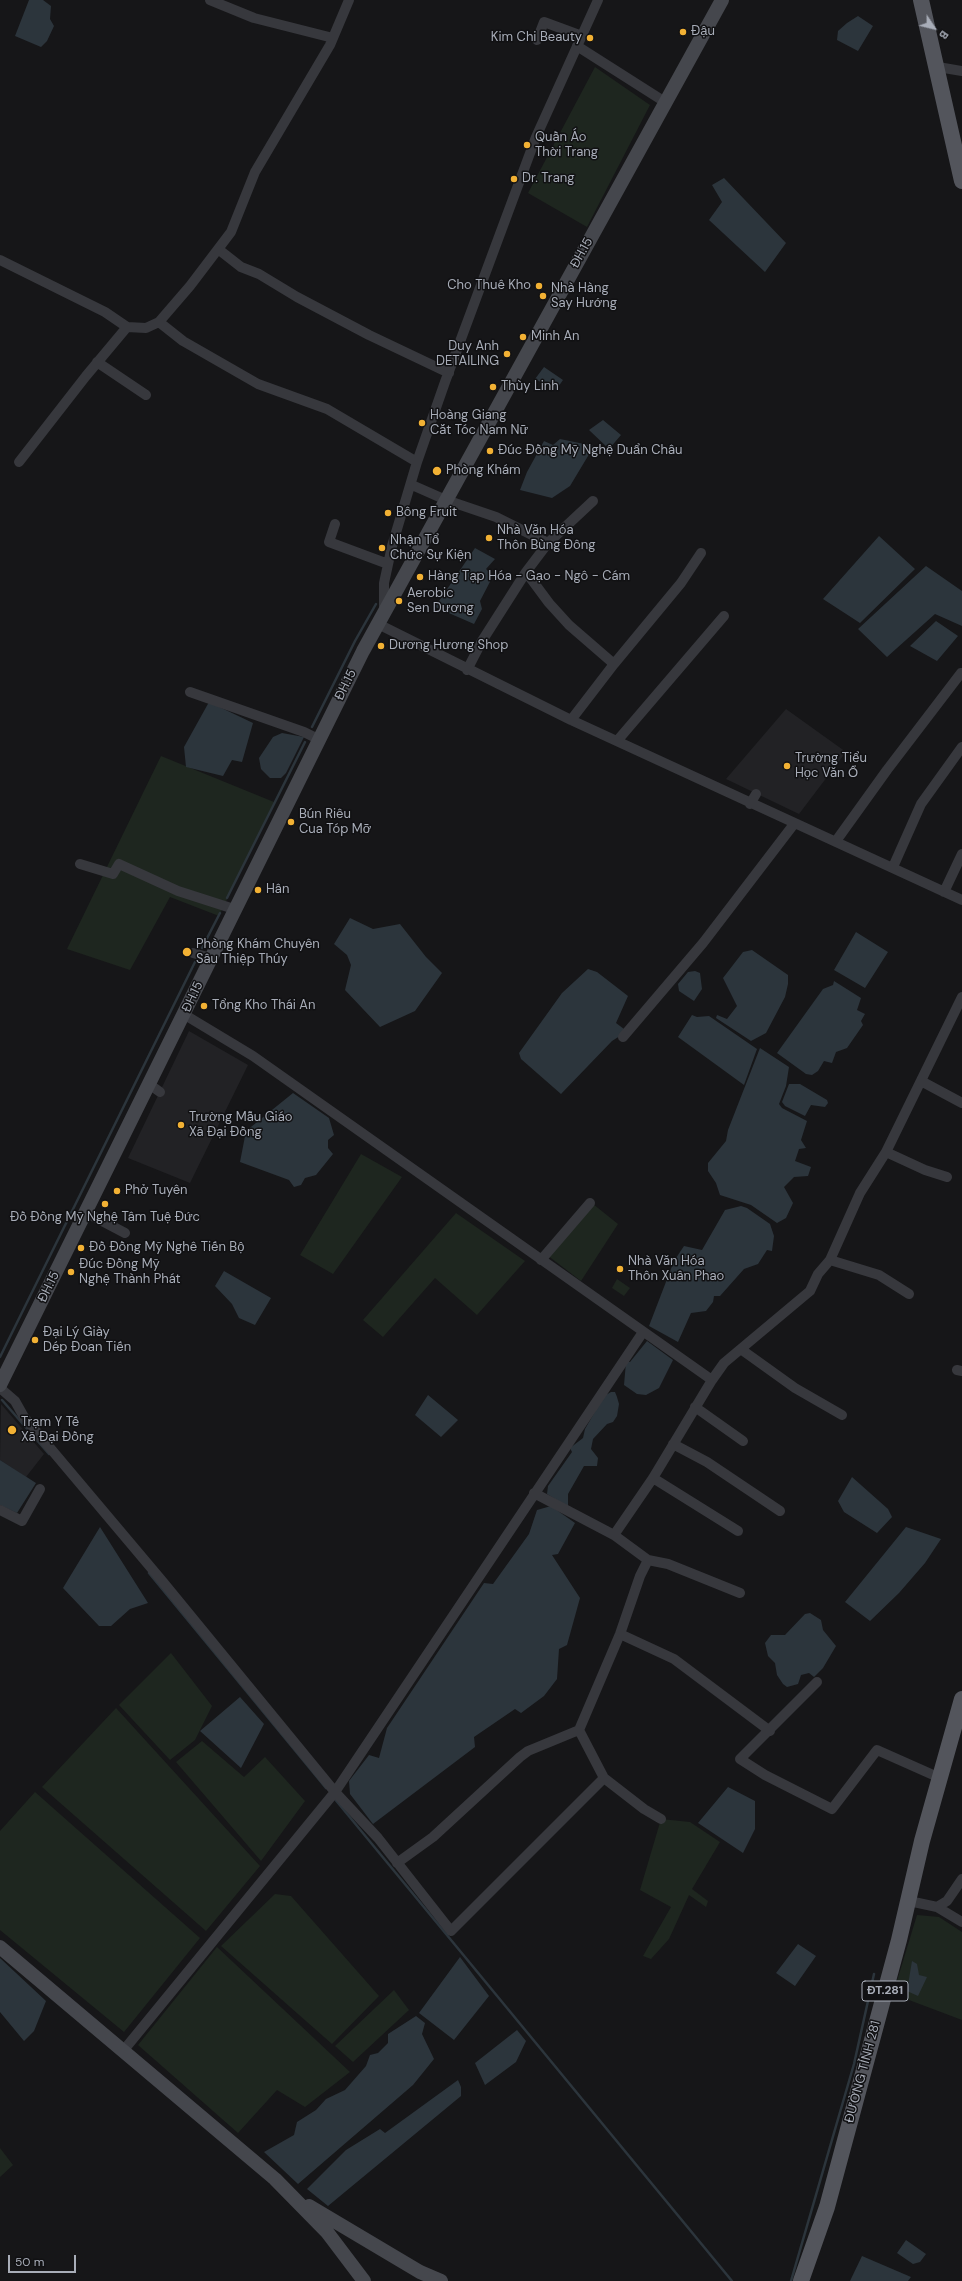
<!DOCTYPE html>
<html>
<head>
<meta charset="utf-8">
<style>
	body { margin:0 }
	#map { position:relative; width:962px; height:2281px; overflow:hidden; background:#161618; font-family:"DM Sans",sans-serif }
	canvas { display:block }
	.north { position:absolute; left:914px; top:8px; width:40px; height:40px; -webkit-text-stroke:3px #111113; paint-order:stroke; rotate:125deg; font-size:11px; font-weight:700; line-height:16px; text-align:center; color:#a8adb8 }
	.north::after { content:''; display:block; margin:auto; width:14px; height:18px; background:#a8adb8; clip-path:polygon(50% 0,100% 100%,50% 72%,0 100%) }
	.scale { position:absolute; left:8px; top:2255px; width:68px; height:18px; box-sizing:border-box; border:2px solid #a8adb8; border-top:0; padding-left:5px; font-size:12px; line-height:14px; white-space:nowrap; color:#a8adb8; -webkit-text-stroke:3px #111113; paint-order:stroke }
</style>
</head>
<body>
<div id="map">
<canvas width="962" height="2281"></canvas>
<div class="north">B</div>
<div class="scale">50 m</div>
</div>
<script>
const g = document.querySelector('canvas').getContext('2d');
g.lineJoin = 'round';
function fillPath(path, color) {
  g.fillStyle = color;
  g.fill(path, 'evenodd');
}
function shape(rows) {
  const path = new Path2D();
  for (const r of rows) {
    path.moveTo(r[0], r[1]);
    for (let i = 2; i < r.length; i += 2) path.lineTo(r[i], r[i + 1]);
  }
  return path;
}
function trace(path, color, width, dash) {
  g.strokeStyle = color;
  g.lineWidth = width;
  g.lineCap = dash ? 'butt' : 'round';
  g.setLineDash(dash || []);
  g.stroke(path);
}
function write(font, color, halo, rows, align = 'center') {
  g.font = font + ' "DM Sans",sans-serif';
  g.lineWidth = 3;
  g.setLineDash([]);
  g.textBaseline = 'middle';
  g.strokeStyle = halo;
  g.fillStyle = color;
  for (const [text, x, y, turn = 0] of rows) {
    g.save();
    g.translate(x, y);
    g.rotate((+turn || 0) * Math.PI / 180);
    g.textAlign = isNaN(turn) ? turn : align;
    if (halo) g.strokeText(text, 0, 0);
    g.fillText(text, 0, 0);
    g.restore();
  }
}
fillPath(shape([
	[786,709,846,752,799,814,726,779],
	[189,1031,248,1065,190,1183,128,1158],
	[1,1404,44,1454,26,1477,0,1460]
]), '#222225');
fillPath(shape([
	[595,67,650,105,587,227,528,193],
	[161,756,274,802,219,916,170,897,130,970,67,949],
	[361,1154,402,1177,333,1274,300,1255],
	[593,1204,618,1224,581,1281,547,1255],
	[456,1213,525,1261,477,1315,435,1278,383,1337,363,1320],
	[617,1279,630,1288,624,1296,612,1288],
	[171,1653,212,1706,195,1740,170,1760,119,1705],
	[116,1708,260,1866,206,1931,42,1787],
	[202,1741,244,1777,265,1757,305,1801,261,1861,176,1762],
	[35,1792,200,1938,124,2032,0,1930,0,1831],
	[661,1819,690,1822,720,1842,692,1889,708,1901,706,1907,689,1895,669,1939,651,1959,643,1956,671,1907,640,1890],
	[275,1894,291,1896,379,1996,332,2044,221,1946],
	[917,1915,939,1917,962,1932,962,2020,893,1994],
	[217,1947,350,2072,305,2107,277,2090,238,2133,138,2045],
	[394,1990,409,2010,353,2062,335,2046],
	[0,2148,13,2165,0,2177]
]), '#1e261f');
fillPath(shape([
	[29,0,43,0,51,6,50,19,54,26,47,41,41,47,15,36],
	[858,16,873,26,858,51,837,40,838,31,847,23],
	[724,178,786,243,765,272,709,220,722,202,712,185],
	[544,367,563,380,556,390,535,379],
	[603,420,621,435,609,449,589,430],
	[560,439,594,446,570,486,552,498,520,490,527,472,544,441,553,445],
	[879,536,915,569,860,623,823,599],
	[475,548,495,559,486,569,493,576,480,601,482,609,474,624,435,607],
	[926,566,962,591,962,626,935,614,887,657,858,629],
	[936,621,958,636,937,661,910,646],
	[209,702,253,723,242,762,232,760,223,776,186,767,184,747],
	[282,733,304,737,286,773,281,778,270,778,261,769,259,758,273,737],
	[350,918,373,929,400,924,426,957,442,973,415,1011,380,1027,345,990,351,965,347,955,334,944],
	[856,932,888,952,865,988,834,970],
	[752,950,788,975,788,984,785,997,766,1033,751,1041,716,1018,717,1015,727,1019,737,1006,723,978,743,952],
	[588,969,597,972,628,996,616,1023,624,1029,623,1034,612,1041,561,1094,521,1059,519,1053,562,993],
	[695,971,700,973,702,989,694,1001,679,991,678,984,688,972],
	[834,981,861,998,857,1010,865,1014,861,1021,863,1025,847,1048,836,1052,832,1063,824,1061,818,1071,812,1075,806,1074,777,1053,823,989,833,985],
	[692,1015,697,1017,709,1016,757,1049,744,1085,678,1037],
	[760,1048,789,1067,786,1086,779,1104,782,1108,807,1121,801,1140,806,1148,799,1149,795,1161,811,1167,808,1176,794,1177,784,1187,793,1203,786,1218,777,1223,751,1205,720,1195,716,1183,708,1171,708,1163,726,1141,728,1130],
	[789,1084,800,1084,827,1100,828,1103,825,1107,811,1105,805,1116,785,1106,782,1102],
	[293,1093,329,1118,334,1135,328,1140,328,1148,333,1154,316,1175,305,1178,301,1185,294,1187,289,1180,240,1162,246,1131],
	[741,1206,747,1208,770,1224,774,1236,772,1251,767,1250,758,1264,744,1269,720,1296,714,1296,713,1302,706,1311,691,1313,678,1342,649,1326,674,1261,684,1246,702,1250,725,1210],
	[224,1271,271,1298,255,1325,239,1318,232,1304,215,1286],
	[647,1341,673,1360,659,1388,646,1395,637,1394,624,1385,626,1362,630,1362],
	[611,1392,615,1392,617,1397,619,1404,617,1416,613,1422,607,1424,593,1439,591,1449,598,1458,597,1466,584,1466,568,1494,568,1507,547,1494,548,1486,572,1452,570,1448,583,1438,585,1429,604,1396],
	[428,1395,458,1420,441,1437,415,1415],
	[0,1460,36,1483,17,1513,0,1505],
	[852,1477,888,1509,892,1517,877,1533,844,1512,838,1501],
	[551,1506,575,1523,558,1554,552,1555,580,1598,567,1645,559,1649,557,1679,544,1696,521,1713,515,1709,474,1737,475,1747,373,1824,350,1794,349,1781,369,1755,379,1758,387,1728,484,1583,493,1584,529,1534,537,1510],
	[100,1527,148,1603,130,1609,111,1626,99,1626,63,1588],
	[906,1527,941,1539,925,1563,899,1593,870,1621,845,1602],
	[810,1613,821,1620,823,1630,836,1646,823,1668,814,1677,809,1673,801,1675,798,1684,787,1687,783,1684,777,1675,775,1663,768,1656,765,1643,771,1635,785,1635,805,1614],
	[240,1697,264,1724,241,1768,200,1731],
	[728,1787,755,1801,755,1829,743,1853,698,1823],
	[798,1944,816,1956,795,1986,776,1973],
	[460,1957,489,1996,454,2040,419,2013],
	[0,1958,46,2001,34,2031,24,2041,0,2012],
	[912,1961,917,1964,919,1975,927,1977,918,1996,907,1991],
	[416,2016,425,2023,422,2034,434,2059,413,2085,298,2184,264,2152,294,2135,297,2122,316,2110,326,2099,345,2090,366,2066,370,2055,378,2053,388,2043,388,2034],
	[517,2030,526,2041,516,2062,485,2085,475,2063],
	[458,2080,461,2087,461,2096,328,2206,307,2189,346,2150,380,2129,385,2133],
	[906,2240,926,2254,920,2262,913,2264,897,2253],
	[862,2256,911,2277,908,2281,850,2281]
]), '#2c353c');
trace(shape([
	[312,727,355,641,376,604],
	[227,898,305,742],
	[202,948,220,913],
	[0,1357,195,962],
	[2,1400,49,1454],
	[149,1573,326,1788],
	[334,1798,732,2281],
	[791,2281,854,2064,874,1974]
]), '#2c353c', 2.5);
trace(shape([
	[210,0,254,18,333,38],
	[537,40,544,22,582,36],
	[577,46,665,102],
	[938,67,962,71],
	[218,249,241,267,259,274,297,297,369,335,449,373],
	[0,260,105,312,127,327,146,328,159,322,190,286,231,232,255,172,330,45,349,0],
	[159,322,183,341,258,384,327,409,417,462],
	[97,362,146,395],
	[19,462,86,376,127,327],
	[412,485,446,500,496,517,548,543],
	[335,524,329,542,388,564],
	[526,572,549,603,569,625,614,664],
	[384,613,384,583,392,546,417,462,445,382,536,137,598,0],
	[378,624,571,720,962,900],
	[467,670,482,641,526,572,548,543,593,501],
	[190,692,304,732,320,740],
	[571,720,614,664,681,583,701,553],
	[617,741,724,616],
	[750,804,756,794],
	[836,841,887,770,961,673],
	[80,864,113,874,119,864,178,891,234,909],
	[893,867,921,804,962,747],
	[944,892,962,854],
	[193,953,211,958],
	[185,1015,253,1056,712,1380],
	[623,1037,703,943,794,824],
	[921,1081,962,1103],
	[149,1084,160,1092],
	[886,1152,925,1170,947,1177],
	[85,1212,125,1233],
	[541,1260,590,1203],
	[830,1260,879,1275,909,1294],
	[742,1350,795,1388,842,1415],
	[957,1370,962,1371],
	[0,1388,15,1401,24,1417,163,1582,335,1792,378,1838,451,1931,604,1778],
	[695,1407,743,1441],
	[673,1444,707,1462,780,1511],
	[653,1478,738,1531],
	[534,1493,614,1535,648,1560,668,1564,740,1593],
	[0,1510,22,1521,40,1489],
	[614,1535,653,1478,712,1380,724,1363,810,1291,818,1274,830,1260,860,1193,886,1152,962,997],
	[620,1634,674,1659,770,1731],
	[817,1682,740,1759,765,1775,832,1809,877,1750,940,1778],
	[579,1730,604,1778,644,1809,661,1819],
	[397,1863,433,1837,520,1757,528,1751,579,1730,620,1634,640,1576,648,1560],
	[909,1901,937,1907,947,1901,962,1879],
	[937,1907,962,1922],
	[123,2051,335,1792,643,1332]
]), '#37383d', 10);
trace(shape([
	[0,1385,363,651,722,0],
	[0,1947,275,2179,327,2232,364,2281],
	[309,2206,420,2272,441,2281]
]), '#45474d', 14);
trace(shape([
	[921,0,962,181],
	[801,2281,827,2207,899,1940,922,1841,962,1699]
]), '#53555c', 16);
for (const [x, y, r, color] of [
	[683,32,4,"#f2b134"],
	[590,38,4,"#f2b134"],
	[527,145,4,"#f2b134"],
	[514,179,4,"#f2b134"],
	[539,286,4,"#f2b134"],
	[543,296,4,"#f2b134"],
	[523,337,4,"#f2b134"],
	[507,354,4,"#f2b134"],
	[493,387,4,"#f2b134"],
	[422,423,4,"#f2b134"],
	[490,451,4,"#f2b134"],
	[437,471,5,"#f2b134"],
	[388,513,4,"#f2b134"],
	[489,538,4,"#f2b134"],
	[382,548,4,"#f2b134"],
	[420,577,4,"#f2b134"],
	[399,601,4,"#f2b134"],
	[381,646,4,"#f2b134"],
	[787,766,4,"#f2b134"],
	[291,822,4,"#f2b134"],
	[258,890,4,"#f2b134"],
	[187,952,5,"#f2b134"],
	[204,1006,4,"#f2b134"],
	[181,1125,4,"#f2b134"],
	[117,1191,4,"#f2b134"],
	[105,1204,4,"#f2b134"],
	[81,1248,4,"#f2b134"],
	[620,1269,4,"#f2b134"],
	[71,1272,4,"#f2b134"],
	[35,1340,4,"#f2b134"],
	[12,1430,5,"#f2b134"]
]) {
  const dot = new Path2D();
  dot.arc(x, y, r, 0, 2 * Math.PI);
  g.fillStyle = color;
  g.fill(dot);
  trace(dot, '#111113', 1.5);
}
for (const [x, y, w] of [
	[885,1991,46]
]) {
  const box = new Path2D();
  box.roundRect(x - w / 2, y - 10, w, 20, 3);
  g.fillStyle = '#111113';
  g.fill(box);
  trace(box, '#a8adb8', 1);
}
write('bold 12px', '#a8adb8', null, [
	["ĐT.281",885,1991]
]);
write('13px', '#a8adb8', '#111113', [
	["Đậu",691,32],
	["Kim Chi Beauty",582,38,"right"],
	["Quần Áo",535,138],
	["Thời Trang",535,153],
	["Dr. Trang",522,179],
	["Cho Thuê Kho",531,286,"right"],
	["Nhà Hàng",551,289],
	["Say Hướng",551,304],
	["Minh An",531,337],
	["Duy Anh",499,347,"right"],
	["DETAILING",499,362,"right"],
	["Thùy Linh",501,387],
	["Hoàng Giang",430,416],
	["Cắt Tóc Nam Nữ",430,431],
	["Đúc Đồng Mỹ Nghệ Duẩn Châu",498,451],
	["Phòng Khám",446,471],
	["Bông Fruit",396,513],
	["Nhà Văn Hóa",497,531],
	["Thôn Bùng Đông",497,546],
	["Nhận Tổ",390,541],
	["Chức Sự Kiện",390,556],
	["Hàng Tạp Hóa - Gạo - Ngô - Cám",428,577],
	["Aerobic",407,594],
	["Sen Dương",407,609],
	["Dương Hương Shop",389,646],
	["Trường Tiểu",795,759],
	["Học Văn Ổ",795,774],
	["Bún Riêu",299,815],
	["Cua Tóp Mỡ",299,830],
	["Hân",266,890],
	["Phòng Khám Chuyên",196,945],
	["Sâu Thiệp Thúy",196,960],
	["Tổng Kho Thái An",212,1006],
	["Trường Mẫu Giáo",189,1118],
	["Xã Đại Đồng",189,1133],
	["Phở Tuyên",125,1191],
	["Đồ Đồng Mỹ Nghệ Tâm Tuệ Đức",105,1218,"center"],
	["Đồ Đồng Mỹ Nghê Tiến Bộ",89,1248],
	["Nhà Văn Hóa",628,1262],
	["Thôn Xuân Phao",628,1277],
	["Đúc Đồng Mỹ",79,1265],
	["Nghệ Thành Phát",79,1280],
	["Đại Lý Giày",43,1333],
	["Dép Đoan Tiến",43,1348],
	["Trạm Y Tế",21,1423],
	["Xã Đại Đồng",21,1438]
], 'left');
write('13px', '#a8adb8', '#111113', [
	["ĐH.15",582,253,-61],
	["ĐH.15",346,685,-64],
	["ĐH.15",193,997,-65],
	["ĐH.15",49,1287,-64],
	["ĐƯỜNG TỈNH 281",863,2072,-75]
]);
</script>
</body>
</html>
